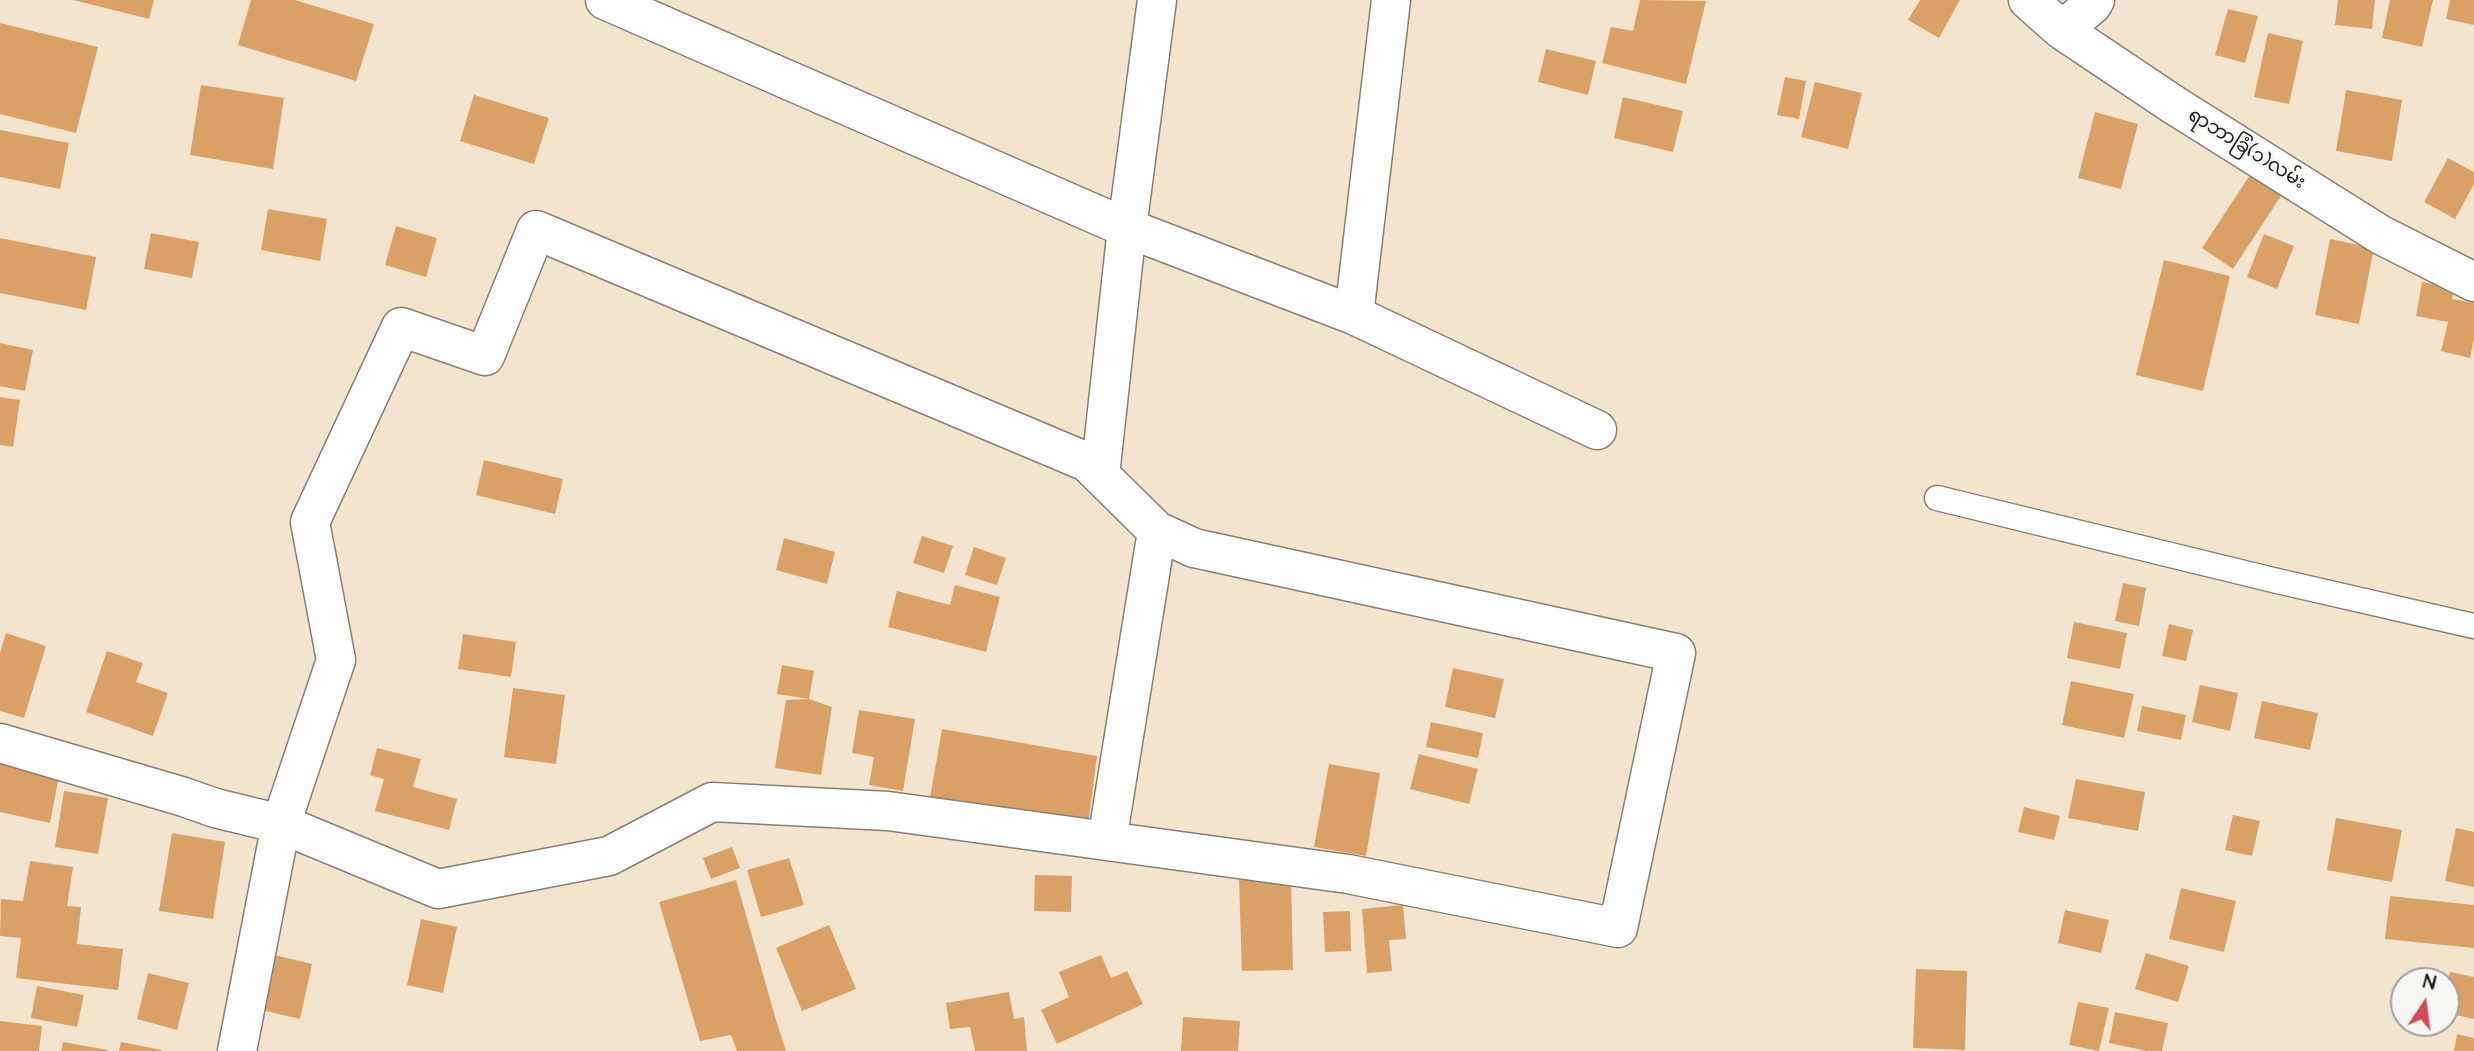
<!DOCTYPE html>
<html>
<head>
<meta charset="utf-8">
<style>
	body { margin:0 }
	#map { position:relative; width:2474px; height:1051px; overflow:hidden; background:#f3e4cd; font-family:"Architects Daughter",sans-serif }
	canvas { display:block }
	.north { position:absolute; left:2390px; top:967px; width:70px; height:70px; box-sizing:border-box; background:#f6f6f2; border:2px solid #9f9f9c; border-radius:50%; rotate:13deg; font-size:19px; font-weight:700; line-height:28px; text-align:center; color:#1c1c1c }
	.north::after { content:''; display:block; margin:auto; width:24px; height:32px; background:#d1495b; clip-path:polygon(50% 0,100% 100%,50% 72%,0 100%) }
</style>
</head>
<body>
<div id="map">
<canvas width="2474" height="1051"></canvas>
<div class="north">N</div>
</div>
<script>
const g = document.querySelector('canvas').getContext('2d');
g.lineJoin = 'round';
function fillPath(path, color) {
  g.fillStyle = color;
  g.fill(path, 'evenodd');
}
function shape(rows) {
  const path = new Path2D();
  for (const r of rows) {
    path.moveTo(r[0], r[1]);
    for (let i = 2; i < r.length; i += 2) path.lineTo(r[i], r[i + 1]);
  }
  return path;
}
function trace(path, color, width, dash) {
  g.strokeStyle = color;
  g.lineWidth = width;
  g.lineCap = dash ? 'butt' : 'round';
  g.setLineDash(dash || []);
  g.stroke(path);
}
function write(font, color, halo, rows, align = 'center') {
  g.font = font + ' "Architects Daughter","Noto Sans Myanmar",sans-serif';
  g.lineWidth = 5;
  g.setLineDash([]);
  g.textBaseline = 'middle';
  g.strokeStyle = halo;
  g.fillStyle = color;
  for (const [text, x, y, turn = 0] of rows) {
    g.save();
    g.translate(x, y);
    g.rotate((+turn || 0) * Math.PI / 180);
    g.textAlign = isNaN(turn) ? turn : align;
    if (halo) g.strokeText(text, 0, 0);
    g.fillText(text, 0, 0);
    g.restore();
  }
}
fillPath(shape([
	[73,0,154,0,149,19],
	[251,0,295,0,374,24,356,81,238,45],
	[1640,0,1706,1,1686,84,1602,63,1611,27,1633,31],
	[1920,0,1960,0,1939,38,1908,20],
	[2338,0,2375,0,2372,29,2335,25],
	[2390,0,2433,0,2422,47,2382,38],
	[2450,0,2474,0,2474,25,2446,19],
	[2228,9,2258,16,2245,63,2215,55],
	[0,23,98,47,76,133,0,114],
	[2268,33,2303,41,2289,104,2254,97],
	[1546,49,1596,61,1588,95,1538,82],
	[1785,77,1806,81,1799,119,1777,115],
	[1815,82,1862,93,1848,149,1801,137],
	[201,85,284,98,273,169,190,155],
	[2346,90,2402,100,2392,161,2336,151],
	[474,95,549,118,534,164,460,141],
	[1623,97,1683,111,1673,152,1614,138],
	[2095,112,2138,124,2121,189,2078,178],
	[0,130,69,143,60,189,0,177],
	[2448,158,2474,172,2474,184,2455,219,2424,202],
	[2250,175,2281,196,2233,269,2202,248],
	[268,209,327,219,320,261,261,250],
	[396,226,437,238,426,277,385,265],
	[151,233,199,242,192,278,144,269],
	[2264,234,2294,246,2277,289,2247,277],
	[0,238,96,257,86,310,0,293],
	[2330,239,2374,248,2359,324,2315,315],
	[2164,260,2230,276,2203,391,2136,375],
	[2422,282,2454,287,2452,299,2474,303,2474,339,2470,358,2441,351,2448,322,2416,316],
	[0,343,33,350,25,391,0,386],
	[0,397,20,400,13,447,0,445],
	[484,460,563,479,555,514,476,495],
	[922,536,953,546,944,573,913,563],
	[784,538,835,552,827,584,776,570],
	[974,547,1006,558,997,585,965,575],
	[2123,583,2146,588,2139,626,2115,621],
	[955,585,1000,597,986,652,888,627,897,591,950,605],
	[2074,622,2127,633,2120,669,2067,658],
	[2169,624,2193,630,2186,661,2162,656],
	[6,633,46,646,24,718,0,711,0,653],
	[463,634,516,642,511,677,458,669],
	[107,651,143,663,136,682,168,693,153,736,86,712],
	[782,665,814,671,809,699,832,707,821,775,775,768,786,700,809,699,777,694],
	[1453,668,1504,679,1495,718,1445,707],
	[2071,681,2134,694,2124,738,2062,725],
	[2200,685,2238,693,2230,731,2192,722],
	[513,688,565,695,556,764,504,757],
	[2262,701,2318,713,2310,750,2254,738],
	[2142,706,2186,715,2181,740,2137,731],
	[859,710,915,719,903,791,869,785,874,757,852,753],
	[1431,722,1483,733,1478,758,1426,747],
	[942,729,1097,756,1088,825,930,798],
	[377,748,421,759,413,787,457,799,449,830,375,811,384,779,370,775],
	[1419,754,1478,769,1469,804,1410,789],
	[0,758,59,776,50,823,0,812],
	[1329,764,1380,773,1366,856,1314,847],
	[2076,779,2145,792,2138,831,2068,818],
	[64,791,108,798,98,854,55,847],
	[2024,807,2060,816,2054,840,2018,832],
	[2233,815,2260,821,2252,856,2225,850],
	[2336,818,2402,830,2392,882,2327,870],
	[2456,828,2474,832,2474,887,2445,881],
	[172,833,225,842,213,919,159,911],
	[732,847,740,868,711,879,703,858],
	[789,858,804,905,761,917,747,870],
	[30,861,73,867,67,906,81,907,77,944,123,949,118,990,16,978,21,938,0,936,1,899,23,901],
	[1035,875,1072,876,1071,912,1034,911],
	[1291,879,1293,970,1242,971,1239,880],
	[736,880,776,1020,786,1051,737,1051,731,1035,700,1041,659,902],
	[2181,888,2236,901,2224,952,2169,939],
	[2390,896,2474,905,2474,948,2385,939],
	[1403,905,1406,939,1389,940,1392,971,1367,973,1362,909],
	[2065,910,2109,920,2101,953,2058,943],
	[1350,911,1351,951,1325,952,1323,912],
	[421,919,457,927,443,993,407,985],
	[829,925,856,989,802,1011,776,948],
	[266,953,312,964,300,1019,253,1008],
	[2146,953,2189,966,2178,1002,2135,989],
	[1101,955,1111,978,1127,971,1143,1004,1057,1044,1041,1010,1069,997,1059,972],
	[1916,969,1967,971,1965,1050,1913,1048],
	[2450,972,2474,977,2474,1019,2446,1013,2446,991],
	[148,973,189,983,177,1030,137,1019],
	[37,986,84,995,77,1027,31,1018],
	[1009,992,1014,1019,1024,1017,1027,1051,975,1051,970,1027,950,1029,946,1003],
	[2078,1002,2109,1008,2099,1051,2069,1045],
	[2115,1012,2168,1023,2162,1051,2147,1051,2109,1043],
	[1183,1017,1240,1021,1238,1051,1181,1051],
	[0,1021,42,1026,39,1051,0,1051],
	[2457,1034,2474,1038,2474,1051,2454,1051],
	[63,1042,108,1050,108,1051,61,1051],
	[121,1042,162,1050,162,1051,119,1051]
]), '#daa166');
const lane = shape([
	[1937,498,2273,580,2474,626]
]);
const street = shape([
	[605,0,1127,228,1354,315,1597,430],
	[2028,0,2062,30,2174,105,2381,235,2474,282],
	[2062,30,2092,5,2095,0],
	[1354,315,1391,0],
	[1100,475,1127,228,1157,0],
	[0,743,184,797,215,808,281,824,438,889,609,856,712,802,888,811,1107,841,1348,874,1618,928,1676,653,1194,548,1157,531,1087,462,536,230,485,356,401,327,310,522,336,660,281,824,237,1051],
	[1107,841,1157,531]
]);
trace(lane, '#888074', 27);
trace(street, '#888074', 41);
trace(lane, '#fff', 24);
trace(street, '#fff', 38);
write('19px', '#1c1c1c', '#f6f6f2', [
	["ရာဘာခြံ(၁)လမ်း",2246,150,32]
]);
</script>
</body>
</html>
